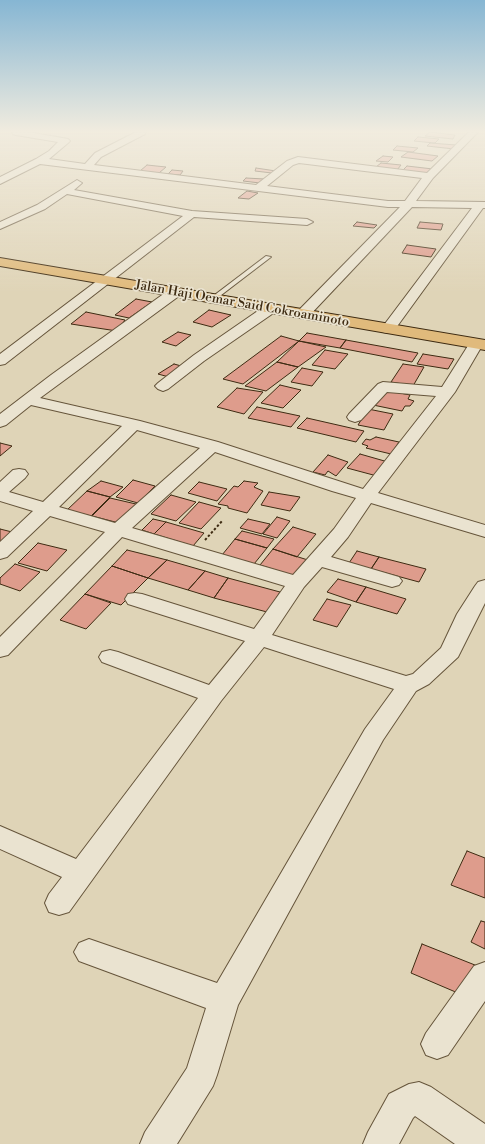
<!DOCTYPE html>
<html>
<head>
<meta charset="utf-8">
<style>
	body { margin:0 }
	canvas { display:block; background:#dfd4b7 }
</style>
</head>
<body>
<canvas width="485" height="1144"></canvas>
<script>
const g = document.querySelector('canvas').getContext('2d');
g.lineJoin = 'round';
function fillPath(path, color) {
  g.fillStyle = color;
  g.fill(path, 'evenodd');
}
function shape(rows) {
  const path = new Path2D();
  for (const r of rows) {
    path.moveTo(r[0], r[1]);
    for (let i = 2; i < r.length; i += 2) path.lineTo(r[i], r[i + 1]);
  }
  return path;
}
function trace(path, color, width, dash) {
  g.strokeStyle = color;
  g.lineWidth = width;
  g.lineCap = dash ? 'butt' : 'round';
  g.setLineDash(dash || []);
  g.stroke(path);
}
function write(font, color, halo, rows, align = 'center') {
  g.font = font + ' "Libre Bodoni",serif';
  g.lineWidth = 3.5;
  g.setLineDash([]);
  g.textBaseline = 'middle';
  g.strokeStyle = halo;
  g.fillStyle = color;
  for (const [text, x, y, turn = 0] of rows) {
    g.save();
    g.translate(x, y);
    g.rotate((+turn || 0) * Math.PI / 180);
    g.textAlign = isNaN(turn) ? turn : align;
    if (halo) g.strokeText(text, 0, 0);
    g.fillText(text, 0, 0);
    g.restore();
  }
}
const building = shape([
	[430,132,455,135,453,139,425,136,430,132],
	[418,137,439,139,435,143,414,141,418,137],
	[430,143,456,145,454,149,427,146,430,143],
	[397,146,418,148,413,152,393,150,397,146],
	[408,152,438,156,432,161,401,157,408,152],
	[383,156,393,157,388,162,376,161,383,156],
	[381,163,401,165,397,170,376,167,381,163],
	[147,165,166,167,159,173,140,171,147,165],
	[407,166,433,169,428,174,402,171,407,166],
	[256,168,276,171,272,173,255,171,256,168],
	[172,170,183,171,180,175,168,174,172,170],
	[246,178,264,179,260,183,243,181,246,178],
	[247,191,258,193,249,199,238,198,247,191],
	[357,222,377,225,374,228,353,226,357,222],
	[420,222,443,224,441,230,417,228,420,222],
	[407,245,436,249,431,257,402,253,407,245],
	[136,299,152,302,129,318,115,315,136,299],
	[209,310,231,315,212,327,193,322,209,310],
	[86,312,125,320,117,331,71,324,86,312],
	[178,332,191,335,176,346,162,342,178,332],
	[307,333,346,340,340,348,299,341,307,333],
	[281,336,299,341,243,384,223,379,281,336],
	[346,340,418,353,412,362,340,348,346,340],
	[299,341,326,347,298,367,277,362,299,341],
	[325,350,348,354,335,369,312,365,325,350],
	[423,354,454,359,448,369,417,364,423,354],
	[277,362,298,367,266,391,245,386,277,362],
	[174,364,185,367,169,377,158,374,174,364],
	[403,364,424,367,413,386,391,382,403,364],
	[302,368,323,372,312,386,291,382,302,368],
	[280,385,301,390,283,408,261,403,280,385],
	[237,388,263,392,244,414,217,407,237,388],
	[385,390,410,395,408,399,414,401,410,406,405,406,402,411,373,405,385,390],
	[257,407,300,416,291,427,248,418,257,407],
	[368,409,393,414,384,430,358,425,368,409],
	[307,418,364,431,356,442,297,428,307,418],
	[376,437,399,442,391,454,366,448,368,446,362,444,366,439,370,440,376,437],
	[0,443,12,446,0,456,0,443],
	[360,454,388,462,377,476,347,468,360,454],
	[328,455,348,462,336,476,328,471,325,475,313,472,328,455],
	[133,480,155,486,138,503,116,497,133,480],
	[101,481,123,487,110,497,87,491,101,481],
	[244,481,258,483,254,487,263,491,247,513,228,508,228,506,218,504,234,486,238,487,244,481],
	[199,482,227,489,217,501,188,493,199,482],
	[87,491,110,497,91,516,67,510,87,491],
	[269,492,300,497,290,511,261,505,269,492],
	[171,495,196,502,176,521,151,514,171,495],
	[110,498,136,504,119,523,92,516,110,498],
	[199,502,221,508,201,529,179,523,199,502],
	[277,517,290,521,277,538,263,534,277,517],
	[153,519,166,522,154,534,142,530,153,519],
	[248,519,270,524,262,534,240,528,248,519],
	[166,522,204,533,193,546,154,534,166,522],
	[293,527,316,534,297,557,273,549,293,527],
	[0,529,12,532,0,543,0,529],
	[242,531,274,539,267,548,235,539,242,531],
	[235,539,267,548,254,564,222,555,235,539],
	[38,543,67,550,47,571,18,563,38,543],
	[273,549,311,561,297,577,260,565,273,549],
	[127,550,167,560,148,578,112,566,127,550],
	[357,551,379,557,371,569,349,563,357,551],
	[379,557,426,569,419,582,371,569,379,557],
	[167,560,205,571,188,590,148,578,167,560],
	[15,564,40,572,20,591,0,584,0,578,15,564],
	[112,566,148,578,121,605,85,594,112,566],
	[205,571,228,578,214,598,188,590,205,571],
	[228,578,280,592,267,612,214,598,228,578],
	[338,579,366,587,356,602,327,592,338,579],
	[366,587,406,599,397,614,356,602,366,587],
	[85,594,111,603,86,629,60,620,85,594],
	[327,599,351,605,337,627,313,620,327,599],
	[467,851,485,858,485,898,451,885,467,851],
	[481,921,485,922,485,949,471,942,481,921],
	[422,944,485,969,485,985,479,1002,411,973,422,944]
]);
fillPath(building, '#de9c8c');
trace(building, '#3e2b12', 1);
const lane = shape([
	[266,256,271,257,216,299,212,299,212,297,266,256]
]);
const street = shape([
	[12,132,28,132,68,139,70,141,68,143,49,159,85,164,95,153,136,132,146,132,145,134,101,157,94,165,256,185,287,161,298,157,427,173,469,132,478,132,433,178,416,201,485,202,485,208,483,208,393,332,388,333,383,332,381,329,472,208,412,207,308,317,303,318,298,317,296,314,298,311,400,207,388,207,40,164,0,184,0,177,36,159,49,151,58,142,16,135,13,134,12,132],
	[299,163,422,178,405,201,388,201,267,186,293,165,299,163],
	[77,180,82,183,74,190,192,211,307,219,313,222,307,225,194,217,5,364,0,365,0,354,183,216,67,194,45,209,0,229,0,222,37,205,77,180],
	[174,289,179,290,181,293,179,296,40,398,140,421,218,442,363,489,436,396,387,392,361,420,355,422,349,420,347,417,349,414,378,384,383,382,442,387,471,341,476,340,481,341,483,344,455,392,378,493,485,525,485,537,371,503,348,537,331,557,399,577,402,581,399,585,392,587,322,567,304,587,272,635,406,676,413,674,441,648,457,614,475,586,478,582,485,580,485,603,458,657,429,684,416,691,383,740,238,1005,217,1075,213,1086,177,1144,140,1144,145,1132,187,1068,206,1008,79,961,74,952,79,943,89,939,217,983,365,729,394,689,264,647,221,701,69,912,59,915,49,912,45,903,49,894,62,877,0,849,0,826,76,859,198,698,102,662,99,657,102,652,110,650,118,652,209,685,245,641,128,604,125,599,128,594,135,593,142,594,254,629,285,586,122,537,8,655,0,657,0,637,105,532,50,516,7,557,0,559,0,542,33,511,0,501,0,482,13,470,19,469,25,470,28,474,25,478,9,492,43,502,122,426,31,405,6,425,0,427,0,414,51,375,169,290,174,289],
	[137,430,200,448,115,523,59,507,137,430],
	[215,452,332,491,356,498,334,529,293,575,132,528,215,452],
	[270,305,275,306,277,309,275,312,204,361,168,389,163,391,158,389,155,386,158,383,194,355,265,306,270,305],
	[485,962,485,1001,448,1055,437,1059,426,1055,421,1044,426,1033,474,966,485,962],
	[419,1082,431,1087,485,1124,485,1144,455,1144,415,1116,413,1118,399,1144,363,1144,368,1132,389,1094,409,1084,419,1082]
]);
const highway = shape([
	[0,258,485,340,485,350,0,266,0,258]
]);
trace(lane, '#66553b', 2);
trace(street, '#66553b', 2);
trace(highway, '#3e2b12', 2);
trace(shape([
	[205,540,223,520]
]), '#3e2b12', 2, [2.5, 2]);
fillPath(lane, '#eae3d0');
fillPath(street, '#eae3d0');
fillPath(highway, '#e0ba7c');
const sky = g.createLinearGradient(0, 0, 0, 292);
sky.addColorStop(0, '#86b6d3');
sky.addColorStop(0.45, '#f1ecdf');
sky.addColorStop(1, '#f1ecdf00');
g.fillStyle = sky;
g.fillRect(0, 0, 485, 292);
write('13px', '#3e2b12', '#eae3d0', [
	["Jalan Haji Oemar Said Cokroaminoto",242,304,10]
]);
</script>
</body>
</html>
